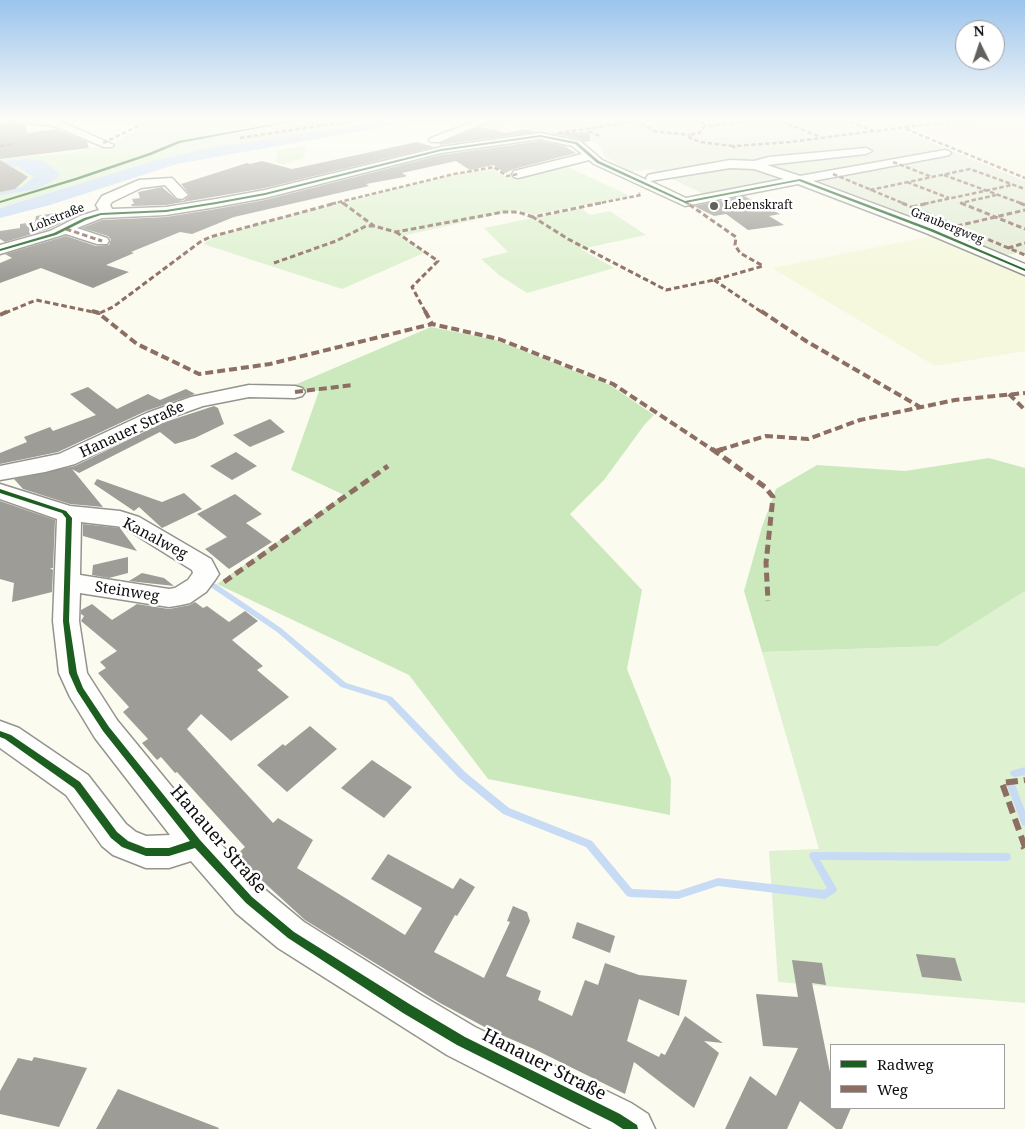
<!DOCTYPE html>
<html>
<head>
<meta charset="utf-8">
<style>
	body { margin:0 }
	#map { position:relative; width:1025px; height:1129px; overflow:hidden; background:#fbfbf0; font-family:"Noto Serif",serif }
	canvas { display:block }
	.legend { position:absolute; left:830px; top:1044px; width:175px; height:65px; box-sizing:border-box; background:#fff; border:1px solid #9e9e9e; margin:0; padding:6px 9px; list-style:none; font-size:15px; color:#0d0d0d }
	.legend li { display:flex; align-items:center; gap:10px; height:25px }
	.legend b { width:25px; border:1px solid #9e9e9e }
	.north { position:absolute; left:955px; top:20px; width:50px; height:50px; box-sizing:border-box; background:#fff; border:1px solid #9e9e9e; border-radius:50%; rotate:356deg; font-size:14px; font-weight:700; line-height:20px; text-align:center; color:#0d0d0d }
	.north::after { content:''; display:block; margin:auto; width:18px; height:22px; background:#60605c; clip-path:polygon(50% 0,100% 100%,50% 72%,0 100%) }
</style>
</head>
<body>
<div id="map">
<canvas width="1025" height="1129"></canvas>
<ul class="legend">
<li><b style="height:6px;background:#1b5e20"></b>Radweg</li>
<li><b style="height:6px;background:#8d6e63"></b>Weg</li>
</ul>
<div class="north">N</div>
</div>
<script>
const g = document.querySelector('canvas').getContext('2d');
g.lineJoin = 'round';
function fillPath(path, color) {
  g.fillStyle = color;
  g.fill(path, 'evenodd');
}
function shape(rows) {
  const path = new Path2D();
  for (const r of rows) {
    path.moveTo(r[0], r[1]);
    for (let i = 2; i < r.length; i += 2) path.lineTo(r[i], r[i + 1]);
  }
  return path;
}
function trace(path, color, width, dash) {
  g.strokeStyle = color;
  g.lineWidth = width;
  g.lineCap = dash ? 'butt' : 'round';
  g.setLineDash(dash || []);
  g.stroke(path);
}
function write(font, color, halo, rows, align = 'center') {
  g.font = font + ' "Noto Serif",serif';
  g.lineWidth = 5;
  g.setLineDash([]);
  g.textBaseline = 'middle';
  g.strokeStyle = halo;
  g.fillStyle = color;
  for (const [text, x, y, turn = 0] of rows) {
    g.save();
    g.translate(x, y);
    g.rotate((+turn || 0) * Math.PI / 180);
    g.textAlign = isNaN(turn) ? turn : align;
    if (halo) g.strokeText(text, 0, 0);
    g.fillText(text, 0, 0);
    g.restore();
  }
}
fillPath(shape([
	[846,119,971,119,880,129,867,127],
	[981,119,1025,119,1025,177,909,128],
	[935,235,1025,274,1025,351,935,366,772,268]
]), '#f5f8dd');
fillPath(shape([
	[160,119,385,119,308,133,207,148,153,161,0,208,0,159,68,153,111,144],
	[304,146,306,149,304,158,283,165,276,162,277,150],
	[564,165,630,196,533,215,518,210,402,236,426,252,342,289,203,244,212,238,269,220,455,174,493,168,506,177],
	[581,208,590,215,610,211,646,235,581,249,614,268,527,293,499,275,481,259,508,252,484,228],
	[1025,591,1025,1003,778,982,769,851,819,849,762,652,938,646]
]), '#def1d0');
fillPath(shape([
	[494,119,532,119,505,126,500,130,495,131,493,136,481,123],
	[431,327,496,340,610,385,654,415,645,424,604,480,570,514,642,590,627,669,671,779,670,815,488,779,409,675,217,584,344,495,291,470,319,391,285,389],
	[989,458,1025,468,1025,591,938,646,762,652,744,591,762,527,776,489,817,465,905,471]
]), '#cce9be');
fillPath(shape([
	[532,119,840,119,875,132,899,129,1025,181,1025,252,1000,256,907,218,911,216,811,178,708,196,651,169,630,172,604,156,598,143,575,133,547,133,511,125]
]), '#e2ecd4');
fillPath(shape([
	[387,119,412,119,378,128,177,164,50,205,0,218,0,208,153,161,207,148,358,125],
	[27,159,44,161,60,174,56,179,37,189,0,195,0,192,22,187,34,177,17,166,0,169,0,162]
]), '#c7dbf5');
fillPath(shape([
	[212,584,216,584,281,628,346,683,392,697,465,772,509,808,592,841,632,889,678,891,718,878,824,890,827,888,809,856,810,853,813,852,1007,853,1010,854,1011,857,1010,860,1007,861,820,860,837,889,836,892,825,899,718,886,678,899,630,897,627,896,586,847,503,814,459,778,386,701,341,687,277,632,212,588,211,586,212,584],
	[1025,767,1025,775,1014,777,1011,775,1010,773,1011,771,1025,767],
	[1011,781,1014,782,1025,811,1025,826,1022,825,1021,822,1007,785,1008,782,1011,781]
]), '#c7dbf5');
fillPath(shape([
	[10,120,25,124,27,133,56,129,87,142,89,148,0,159,0,124],
	[479,127,507,133,524,129,537,132,440,145,440,143],
	[589,132,590,141,584,142,580,139,551,133],
	[540,141,564,146,576,153,514,169,505,173,493,165,470,170,456,161,402,173,407,176,404,177,366,184,369,186,234,217,192,234,180,232,131,252,134,253,106,265,129,272,93,288,41,268,0,283,0,263,12,258,5,254,66,236,96,246,109,245,111,240,108,236,82,228,102,220,166,217,216,209,265,200,441,155],
	[417,142,434,147,265,188,166,205,132,206,131,204,134,204,132,199,140,198,138,192,162,187,176,199,183,201,190,195,181,184,247,163,250,164,262,161,292,169],
	[0,160,28,177,15,189,0,192],
	[744,196,780,214,769,216,784,225,748,230,726,214,714,216,694,206],
	[62,212,85,212,49,229,5,242,0,239,0,231,20,228,20,224,35,222,36,216],
	[88,387,117,409,148,394,160,400,186,389,195,394,146,411,58,452,0,464,0,453,27,442,24,437,50,427,53,431,96,415,70,394],
	[214,406,218,408,224,424,195,438,175,444,160,432,79,473,72,469,103,507,70,504,23,489,14,479,75,466,162,423],
	[270,419,285,432,250,447,233,435],
	[236,452,257,466,232,480,210,466],
	[97,479,162,502,184,493,202,509,162,528,139,507,134,511,94,484],
	[235,494,262,514,246,523,272,542,229,569,205,549,227,537,197,514],
	[0,501,55,520,53,568,50,568,53,570,52,592,12,602,14,583,0,579],
	[83,524,120,528,137,551,83,536],
	[128,557,128,573,109,578,92,575,93,565],
	[142,573,164,578,174,586,129,581],
	[195,602,203,608,207,606,229,622,245,611,258,621,232,640,263,666,257,670,289,697,231,741,201,714,187,729,273,823,278,818,313,840,297,868,405,935,422,908,371,879,388,854,453,889,460,878,475,887,457,916,455,915,434,952,484,978,510,922,507,921,513,906,527,912,530,921,506,976,541,991,538,1000,572,1016,585,980,598,985,605,963,639,975,687,980,679,1016,639,999,627,1041,659,1057,661,1053,665,1055,685,1016,723,1043,704,1041,719,1053,694,1108,634,1062,625,1094,534,1049,492,1031,440,1003,305,920,235,856,245,847,177,772,175,773,161,757,157,760,142,743,148,739,123,712,129,707,98,673,106,668,100,662,117,651,81,621,84,616,81,614,81,610,92,604,112,620,137,604,169,609,190,605],
	[310,726,337,749,287,792,257,765,283,744,285,746],
	[372,760,412,787,384,818,341,788],
	[577,922,615,936,610,953,572,938],
	[916,954,955,958,962,981,922,977],
	[792,960,822,963,826,985,812,983,831,1077,831,1108,851,1108,842,1129,836,1129,800,1101,787,1129,725,1129,750,1076,776,1096,798,1048,763,1046,756,994,798,997],
	[34,1057,87,1068,59,1127,0,1114,0,1091,18,1058,32,1061],
	[118,1089,219,1128,218,1129,96,1129]
]), '#9e9c96');
const minor = shape([
	[19,119,45,119,60,121,114,145,112,147,104,147,54,126,24,122,19,119],
	[481,119,494,119,439,142,431,142,429,140,431,138,481,119],
	[540,133,580,141,602,160,647,180,646,178,648,175,652,174,730,160,754,161,769,157,866,148,872,151,866,154,767,165,800,176,945,150,949,151,951,153,949,155,945,156,813,181,936,227,1025,264,1025,275,926,233,798,184,685,206,594,164,589,160,518,178,514,177,512,174,514,171,582,154,572,146,540,139,441,153,265,198,216,207,166,215,102,218,77,228,107,238,109,241,107,244,97,244,66,234,0,254,0,245,50,231,80,216,99,210,96,205,102,196,139,180,172,178,188,195,182,199,177,198,165,185,141,188,112,202,110,205,112,209,166,207,216,199,265,190,441,147,540,133],
	[730,168,754,169,784,179,686,198,650,181,730,168],
	[249,385,295,386,302,388,305,392,302,396,295,398,249,397,203,406,161,421,75,464,45,472,0,480,0,466,59,454,147,413,191,397,249,385],
	[0,484,70,506,120,511,139,517,211,559,219,574,215,580,206,592,190,603,181,605,169,607,80,593,79,621,87,673,117,720,209,832,262,887,304,922,421,995,475,1027,631,1103,648,1114,655,1129,592,1129,447,1055,278,948,236,913,191,861,169,868,146,868,113,855,102,846,66,795,0,748,0,721,19,728,88,775,126,824,136,832,146,836,170,835,95,738,70,697,59,673,53,621,57,519,0,499,0,484],
	[81,522,123,527,192,570,193,573,188,580,175,588,169,589,80,575,81,522]
]);
trace(minor, '#94948f', 3);
fillPath(minor, '#fefefd');
trace(shape([
	[662,119,638,121,654,131,689,135],
	[694,119,706,124,705,126],
	[775,119,821,137],
	[844,119,874,131,975,119],
	[906,129,1025,178],
	[589,131,599,136],
	[558,133,638,121],
	[240,138,364,119],
	[103,143,153,119],
	[0,146,13,144],
	[733,146,700,142,690,138,689,135,699,133,705,126,773,119],
	[735,148,733,146,790,142,874,131],
	[893,162,932,177],
	[833,174,905,204],
	[944,175,1023,204],
	[907,182,949,198],
	[870,190,970,169,1025,189],
	[341,202,344,204],
	[685,202,689,204],
	[331,204,454,174,494,167,507,176,518,174],
	[595,204,641,195,639,193],
	[924,204,1012,185],
	[964,204,961,203,996,195]
]), '#8d6e63', 2.5, [4.5, 2.5]);
trace(shape([
	[343,203,374,226,396,232,503,212,518,212,533,217],
	[601,203,533,217,568,239,666,290,714,280,763,266,740,253,735,245,736,237,687,203],
	[902,203,1025,255],
	[961,203,1025,229],
	[1020,203,1025,205],
	[912,207,929,203],
	[957,226,1025,210],
	[66,229,102,241],
	[396,232,438,261,412,287,426,313],
	[1008,248,1025,243],
	[274,263,336,241,366,226,374,226],
	[714,280,763,313],
	[5,313,36,300,98,313],
	[100,313,113,307,200,242,210,237,336,203]
]), '#8d6e63', 3, [5.5, 3]);
trace(shape([
	[92,311,99,313,103,311],
	[425,311,432,324],
	[761,311,806,341,920,407],
	[0,315,8,311],
	[102,316,137,344,199,374,270,364,432,324,499,339,613,384,713,450],
	[295,392,353,385],
	[1009,394,1025,410],
	[719,450,766,436,808,439,860,420,955,400,1025,393]
]), '#8d6e63', 4, [8, 4]);
trace(shape([
	[712,449,765,487,773,497,766,563,768,601],
	[714,452,724,449],
	[224,582,388,466]
]), '#8d6e63', 5, [9, 5]);
trace(shape([
	[1025,847,1002,783,1025,780]
]), '#8d6e63', 6, [12, 6]);
trace(shape([
	[1024,846,1025,848]
]), '#8d6e63', 8, [16, 8]);
fillPath(shape([
	[303,119,306,119,180,143,151,155,77,180,0,203,0,201,75,178,149,153,178,141,303,119],
	[540,135,577,142,599,161,685,201,800,179,932,229,1025,269,1025,271,930,231,799,181,685,203,597,163,575,144,540,137,441,151,265,195,216,204,166,212,101,215,86,220,56,235,0,251,0,249,54,233,84,218,101,213,166,210,216,202,265,193,441,149,540,135],
	[0,489,66,511,72,518,69,621,77,673,83,688,109,727,200,840,252,897,294,932,411,1005,465,1037,620,1114,637,1125,638,1129,623,1129,612,1122,457,1045,403,1013,288,938,246,903,195,848,169,856,146,856,122,847,111,838,74,788,5,739,0,737,0,731,11,735,80,782,117,832,128,841,146,848,169,848,190,841,103,731,77,691,69,673,63,621,66,518,62,513,0,493,0,489]
]), '#1b5e20');
const sky = g.createLinearGradient(0, 0, 0, 277);
sky.addColorStop(0, '#9bc4ed');
sky.addColorStop(0.43, '#fdfdf8');
sky.addColorStop(1, '#fdfdf800');
g.fillStyle = sky;
g.fillRect(0, 0, 1025, 277);
for (const [x, y, r, color] of [
	[714,206,5,"#60605c"]
]) {
  const dot = new Path2D();
  dot.arc(x, y, r, 0, 2 * Math.PI);
  g.fillStyle = color;
  g.fill(dot);
  trace(dot, '#fff', 2);
}
write('12px', '#0d0d0d', '#fff', [
	["Lebenskraft",724,206]
], 'left');
write('12px', '#0d0d0d', '#fff', [
	["Lohstraße",57,218,-22],
	["Graubergweg",947,226,22]
]);
write('15px', '#0d0d0d', '#fff', [
	["Hanauer Straße",132,430,-25],
	["Kanalweg",155,539,28],
	["Steinweg",127,592,9]
]);
write('18px', '#0d0d0d', '#fff', [
	["Hanauer Straße",218,840,49],
	["Hanauer Straße",544,1065,27]
]);
</script>
</body>
</html>
